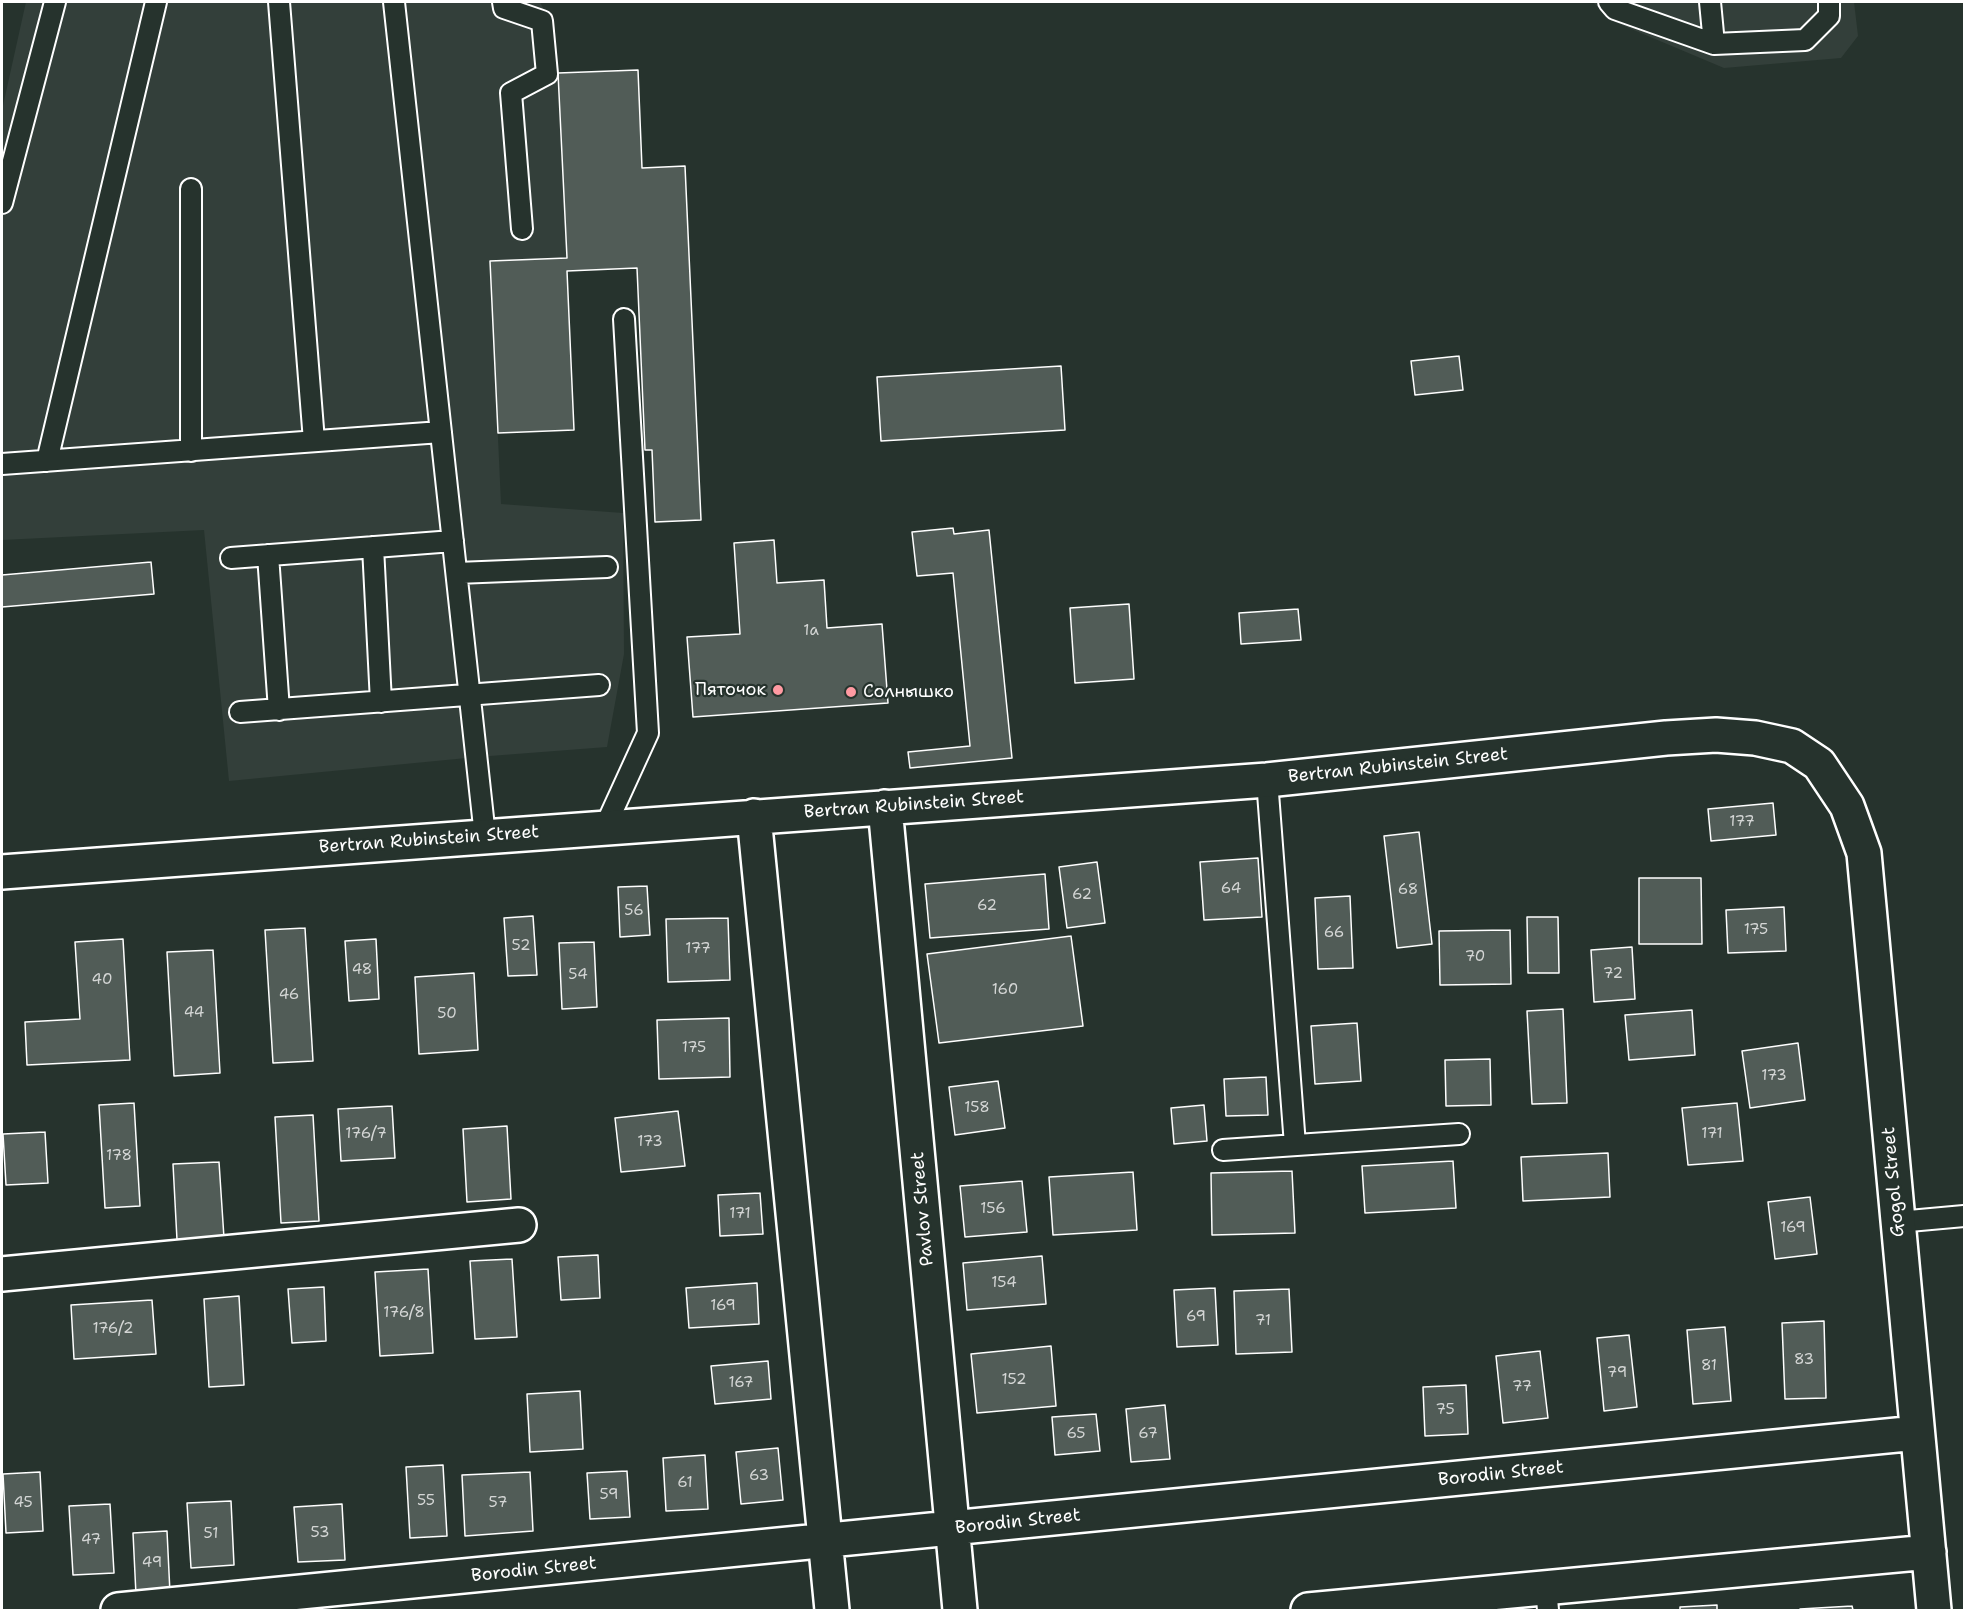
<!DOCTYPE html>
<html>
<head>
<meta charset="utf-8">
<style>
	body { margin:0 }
	#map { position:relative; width:1966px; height:1612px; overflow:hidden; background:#26332d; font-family:"Shantell Sans",sans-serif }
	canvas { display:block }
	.frame { position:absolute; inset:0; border:3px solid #fff; pointer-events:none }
</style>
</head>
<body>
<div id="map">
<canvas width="1966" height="1612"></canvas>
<div class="frame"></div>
</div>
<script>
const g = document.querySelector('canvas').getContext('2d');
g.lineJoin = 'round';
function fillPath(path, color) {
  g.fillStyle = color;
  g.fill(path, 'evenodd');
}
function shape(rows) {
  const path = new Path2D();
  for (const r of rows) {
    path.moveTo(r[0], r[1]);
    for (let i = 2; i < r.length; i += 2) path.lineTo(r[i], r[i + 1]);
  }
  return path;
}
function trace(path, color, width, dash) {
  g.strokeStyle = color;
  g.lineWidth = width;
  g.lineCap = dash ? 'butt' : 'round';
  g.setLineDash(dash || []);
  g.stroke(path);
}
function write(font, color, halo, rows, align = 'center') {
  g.font = font + ' "Shantell Sans",sans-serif';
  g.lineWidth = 4.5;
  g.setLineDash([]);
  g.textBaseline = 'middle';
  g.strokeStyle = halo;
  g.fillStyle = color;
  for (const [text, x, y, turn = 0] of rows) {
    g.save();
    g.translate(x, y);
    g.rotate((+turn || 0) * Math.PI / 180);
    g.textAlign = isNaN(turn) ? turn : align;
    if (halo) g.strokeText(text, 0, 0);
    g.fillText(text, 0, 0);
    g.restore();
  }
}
fillPath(shape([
	[26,2,540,2,555,32,567,258,490,261,501,504,623,513,624,654,607,747,477,757,229,781,204,530,2,540,2,110],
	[1593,2,1854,2,1858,36,1841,58,1724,68,1610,20]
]), '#333f3a');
const building = shape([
	[638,70,642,168,685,166,701,520,655,522,652,450,645,450,637,268,567,271,574,430,498,433,490,261,567,258,558,73,638,70],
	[1459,356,1463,390,1415,395,1411,361,1459,356],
	[1061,366,1065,430,881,441,877,377,1061,366],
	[953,528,954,534,989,530,1012,758,910,768,908,752,970,746,953,573,917,576,912,532,953,528],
	[774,540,777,583,824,580,827,628,882,624,888,703,693,717,687,637,740,634,734,543,774,540],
	[151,562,154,594,2,607,2,575,151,562],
	[1129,604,1134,679,1075,683,1070,608,1129,604],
	[1298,609,1301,640,1241,644,1239,613,1298,609],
	[1773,803,1776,835,1711,841,1708,809,1773,803],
	[1419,832,1432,944,1397,948,1384,836,1419,832],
	[1258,858,1262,917,1204,920,1200,862,1258,858],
	[1097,862,1105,923,1067,928,1059,867,1097,862],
	[1045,874,1049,929,930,938,925,884,1045,874],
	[1639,878,1701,878,1702,944,1639,944,1639,878],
	[647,886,650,935,620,937,618,887,647,886],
	[1350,896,1353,968,1318,969,1315,898,1350,896],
	[1784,907,1786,951,1728,953,1726,910,1784,907],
	[533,916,537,975,508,976,504,918,533,916],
	[1527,917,1558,917,1559,973,1528,973,1527,917],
	[728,918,730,980,668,982,666,919,728,918],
	[305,928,313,1061,273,1063,265,930,305,928],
	[1510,930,1511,984,1440,985,1439,931,1510,930],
	[1071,936,1083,1026,939,1043,927,954,1071,936],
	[123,939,130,1060,27,1065,25,1022,80,1019,75,942,123,939],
	[376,939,379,999,349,1001,345,941,376,939],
	[594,942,597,1007,562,1009,559,943,594,942],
	[1632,947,1635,999,1594,1002,1591,950,1632,947],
	[213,950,220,1073,174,1076,167,952,213,950],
	[474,973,478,1050,419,1054,415,977,474,973],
	[1563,1009,1567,1103,1532,1104,1527,1011,1563,1009],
	[1692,1010,1695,1055,1629,1060,1625,1015,1692,1010],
	[729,1018,730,1077,659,1079,657,1020,729,1018],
	[1357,1023,1361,1081,1315,1084,1311,1026,1357,1023],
	[1798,1043,1805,1100,1750,1108,1742,1051,1798,1043],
	[1490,1059,1491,1105,1446,1106,1445,1060,1490,1059],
	[1266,1077,1268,1115,1226,1116,1224,1079,1266,1077],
	[998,1081,1005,1128,955,1135,949,1087,998,1081],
	[134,1103,140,1206,105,1208,99,1105,134,1103],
	[1737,1103,1743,1161,1688,1165,1682,1108,1737,1103],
	[1204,1105,1207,1141,1174,1144,1171,1108,1204,1105],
	[392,1106,395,1158,341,1161,338,1109,392,1106],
	[678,1111,685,1166,621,1172,615,1118,678,1111],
	[313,1115,319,1221,281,1223,275,1117,313,1115],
	[507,1126,511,1199,467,1202,463,1129,507,1126],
	[45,1132,48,1183,6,1185,3,1134,45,1132],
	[1608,1153,1610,1197,1523,1201,1521,1157,1608,1153],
	[1453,1161,1456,1208,1365,1213,1362,1166,1453,1161],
	[219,1162,224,1238,177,1240,173,1164,219,1162],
	[1292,1171,1295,1233,1212,1235,1211,1173,1292,1171],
	[1133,1172,1137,1230,1053,1235,1049,1177,1133,1172],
	[1022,1181,1027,1232,965,1237,960,1186,1022,1181],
	[760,1193,763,1234,720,1236,718,1195,760,1193],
	[1810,1197,1817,1254,1775,1259,1768,1202,1810,1197],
	[598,1255,600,1298,561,1300,558,1257,598,1255],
	[1042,1256,1046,1304,967,1310,963,1263,1042,1256],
	[512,1259,517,1337,475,1339,470,1261,512,1259],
	[428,1269,433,1353,380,1356,375,1272,428,1269],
	[757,1283,759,1324,689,1328,686,1288,757,1283],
	[324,1287,326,1341,292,1343,288,1289,324,1287],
	[1215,1288,1218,1345,1177,1347,1174,1290,1215,1288],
	[1289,1289,1292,1352,1236,1354,1234,1291,1289,1289],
	[239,1296,244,1385,209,1387,204,1299,239,1296],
	[152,1300,156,1354,74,1359,71,1305,152,1300],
	[1824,1321,1826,1398,1785,1399,1782,1323,1824,1321],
	[1725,1327,1731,1401,1693,1404,1687,1330,1725,1327],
	[1629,1335,1637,1407,1604,1411,1597,1338,1629,1335],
	[1051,1346,1056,1406,977,1413,971,1354,1051,1346],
	[1540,1351,1548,1418,1503,1423,1496,1356,1540,1351],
	[768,1361,771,1399,715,1404,711,1366,768,1361],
	[1466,1385,1468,1434,1425,1436,1423,1387,1466,1385],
	[580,1391,583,1449,530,1452,527,1394,580,1391],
	[1165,1405,1170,1459,1131,1462,1126,1409,1165,1405],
	[1096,1414,1100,1451,1055,1455,1052,1417,1096,1414],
	[778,1448,783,1500,741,1504,736,1452,778,1448],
	[705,1455,708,1509,666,1511,663,1458,705,1455],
	[443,1465,447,1536,410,1538,406,1467,443,1465],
	[627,1471,630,1517,590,1519,587,1473,627,1471],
	[40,1472,43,1531,6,1533,3,1474,40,1472],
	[530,1472,533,1531,465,1536,462,1475,530,1472],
	[231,1501,234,1565,191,1568,187,1503,231,1501],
	[110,1504,114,1573,73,1575,69,1506,110,1504],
	[342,1504,345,1560,298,1562,294,1507,342,1504],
	[167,1531,170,1593,136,1595,133,1533,167,1531],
	[1717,1605,1717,1610,1680,1610,1680,1607,1717,1605],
	[1852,1606,1853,1610,1800,1610,1800,1609,1852,1606]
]);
fillPath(building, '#515c57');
trace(building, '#fff', 1.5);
const lane = shape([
	[279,2,314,441],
	[394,2,485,836],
	[503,2,504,8,542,21,547,74,511,93,522,229],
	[1609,2,1615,9,1714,44,1805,40,1829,16,1829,2],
	[1710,2,1714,44],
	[191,189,191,451],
	[2,203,55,2],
	[47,461,156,2],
	[2,464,441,432],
	[373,547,381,702],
	[268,555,279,710],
	[231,558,453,541],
	[457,573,607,567],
	[240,712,599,685],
	[1267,780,1295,1145],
	[605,827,648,733,624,319],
	[1223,1150,1459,1134],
	[1898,1222,1964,1216],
	[1546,1588,1548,1610]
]);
const street = shape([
	[885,807,960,1610],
	[754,816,832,1610],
	[2,872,1267,780,1666,738,1716,735,1755,738,1792,746,1819,764,1847,806,1864,853,1934,1610],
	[2,1274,519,1225],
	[118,1610,1917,1433],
	[1308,1610,1929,1552]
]);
trace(lane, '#fff', 24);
trace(street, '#fff', 38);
trace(lane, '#26332d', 20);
trace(street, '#26332d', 33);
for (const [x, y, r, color] of [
	[778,690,6,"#ff9aa2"],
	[851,692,6,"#ff9aa2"]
]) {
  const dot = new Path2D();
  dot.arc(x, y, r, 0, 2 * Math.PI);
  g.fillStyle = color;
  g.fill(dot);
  trace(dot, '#26332d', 2);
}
write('15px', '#d4d6d5', null, [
	["1а",811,631],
	["177",1742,822],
	["64",1231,889],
	["68",1408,890],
	["62",1082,895],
	["62",987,906],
	["56",634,911],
	["175",1756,930],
	["66",1334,933],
	["52",521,946],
	["177",698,949],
	["70",1475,957],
	["48",362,970],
	["72",1613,974],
	["54",578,975],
	["40",102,980],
	["160",1005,990],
	["46",289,995],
	["44",194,1013],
	["50",447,1014],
	["175",694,1048],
	["173",1774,1076],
	["158",977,1108],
	["176/7",366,1134],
	["171",1712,1134],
	["173",650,1142],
	["178",119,1156],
	["156",993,1209],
	["171",740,1214],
	["169",1793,1228],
	["154",1004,1283],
	["169",723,1306],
	["176/8",404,1313],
	["69",1196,1317],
	["71",1263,1321],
	["176/2",113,1329],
	["83",1804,1360],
	["81",1709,1366],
	["79",1617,1373],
	["152",1014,1380],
	["167",741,1383],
	["77",1522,1387],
	["75",1445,1410],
	["65",1076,1434],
	["67",1148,1434],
	["63",759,1476],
	["61",685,1483],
	["59",609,1495],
	["55",426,1501],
	["45",23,1503],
	["57",498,1503],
	["53",320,1533],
	["51",211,1534],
	["47",91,1540],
	["49",152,1563]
]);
write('18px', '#fff', '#26332d', [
	["Пяточок",766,690],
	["Солнышко",863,692,"left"]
], 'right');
write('18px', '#fff', '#26332d', [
	["Bertran Rubinstein Street",1398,766,-6],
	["Bertran Rubinstein Street",914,805,-4],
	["Bertran Rubinstein Street",429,840,-4],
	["Gogol Street",1894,1182,-95],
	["Pavlov Street",923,1209,-95],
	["Borodin Street",1501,1474,-6],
	["Borodin Street",1018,1522,-6],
	["Borodin Street",534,1570,-6]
]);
</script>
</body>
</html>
